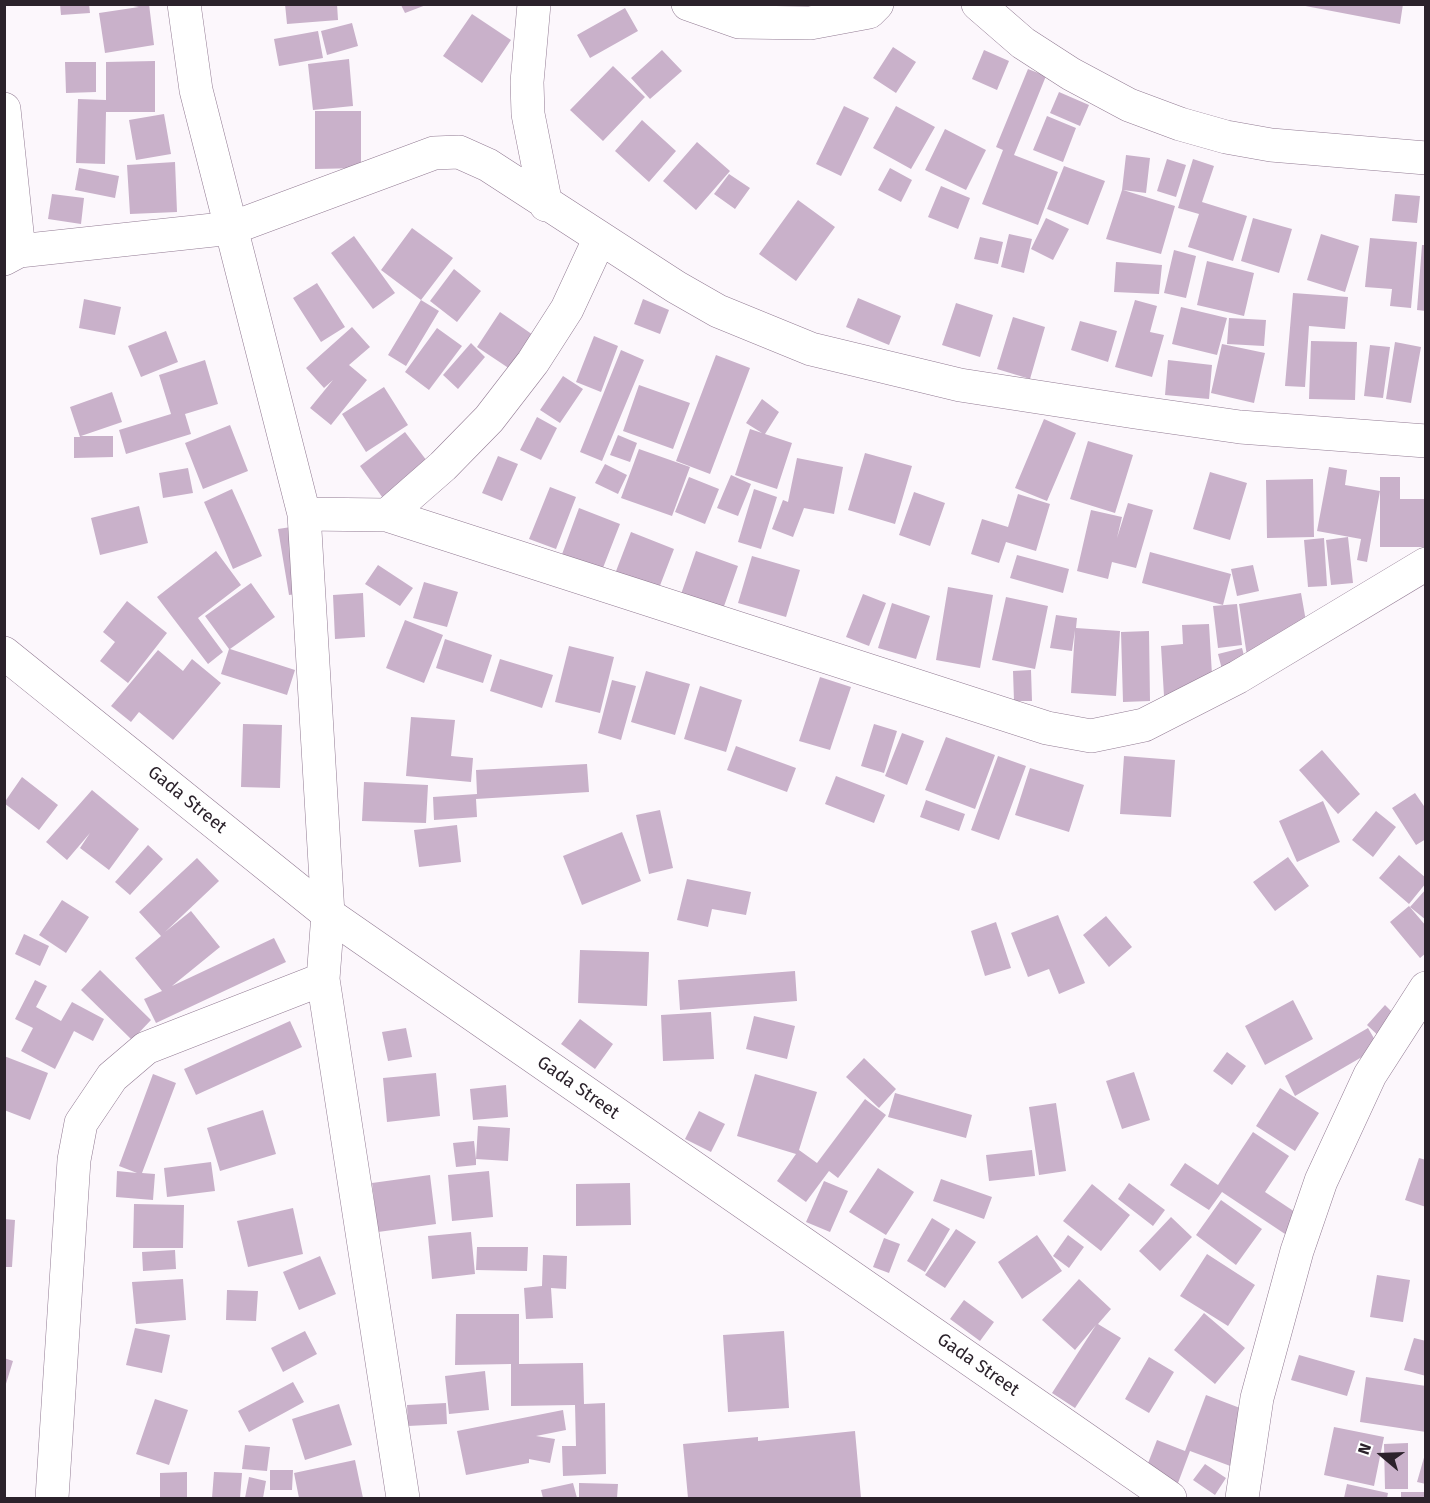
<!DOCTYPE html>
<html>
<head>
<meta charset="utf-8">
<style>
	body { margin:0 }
	#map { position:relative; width:1430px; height:1503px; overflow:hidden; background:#fcf7fc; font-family:"Fira Sans",sans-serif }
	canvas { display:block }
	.frame { position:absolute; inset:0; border:6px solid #2b222b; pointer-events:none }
	.north { position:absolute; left:1352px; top:1425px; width:60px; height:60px; -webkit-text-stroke:4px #fff; paint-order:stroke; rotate:289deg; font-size:16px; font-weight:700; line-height:24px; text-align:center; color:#2b222b }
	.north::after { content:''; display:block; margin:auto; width:21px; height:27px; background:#2b222b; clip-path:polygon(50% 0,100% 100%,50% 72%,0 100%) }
</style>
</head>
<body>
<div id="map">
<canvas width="1430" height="1503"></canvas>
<div class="frame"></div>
<div class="north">N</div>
</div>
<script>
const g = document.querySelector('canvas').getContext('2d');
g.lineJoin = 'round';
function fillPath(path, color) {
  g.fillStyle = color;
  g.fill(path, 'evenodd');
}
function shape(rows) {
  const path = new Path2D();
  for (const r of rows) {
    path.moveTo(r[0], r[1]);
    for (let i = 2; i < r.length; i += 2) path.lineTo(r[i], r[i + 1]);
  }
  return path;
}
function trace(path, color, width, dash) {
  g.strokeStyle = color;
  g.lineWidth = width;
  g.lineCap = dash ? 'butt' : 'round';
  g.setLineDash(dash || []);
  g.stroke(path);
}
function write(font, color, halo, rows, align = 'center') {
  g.font = font + ' "Fira Sans",sans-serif';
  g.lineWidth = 4.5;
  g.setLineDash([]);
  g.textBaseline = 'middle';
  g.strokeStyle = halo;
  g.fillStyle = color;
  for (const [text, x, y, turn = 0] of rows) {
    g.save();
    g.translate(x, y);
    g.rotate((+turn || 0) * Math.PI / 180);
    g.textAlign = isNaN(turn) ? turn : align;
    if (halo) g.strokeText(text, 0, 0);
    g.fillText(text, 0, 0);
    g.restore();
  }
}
fillPath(shape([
	[60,4,89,4,90,13,61,15],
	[122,4,149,4,154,45,105,53,99,13,139,7],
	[285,4,337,4,338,20,287,24],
	[1295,4,1403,4,1400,24],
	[401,5,426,5,405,13],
	[625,8,638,31,590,58,577,35],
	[472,14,511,40,482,83,443,56],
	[352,23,358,46,327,55,321,31],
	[318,31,323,58,279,66,274,39],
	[893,47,916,62,896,93,873,78],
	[662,50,682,71,650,99,631,78],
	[984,50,1009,61,997,90,972,79],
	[349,59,353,106,313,110,308,64],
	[155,61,155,112,106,112,105,164,76,163,78,99,106,100,106,62],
	[65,62,96,62,96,92,66,93],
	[613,66,645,97,603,141,570,110],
	[1028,69,1046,76,1014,155,1058,172,1038,225,982,204,1003,150,996,147],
	[1059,92,1089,105,1080,126,1050,113],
	[844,106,869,118,841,176,816,164],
	[896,106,935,127,911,169,873,148],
	[315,111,361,111,361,168,315,169],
	[164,114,171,154,136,160,129,120],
	[1047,116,1076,128,1063,162,1033,150],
	[642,120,676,151,649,182,615,151],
	[945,129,986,150,966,190,925,170],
	[697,142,730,171,696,210,663,181],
	[1126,155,1150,158,1146,193,1123,190,1175,206,1161,254,1106,239,1122,190],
	[1167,159,1186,165,1176,197,1157,191],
	[1193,159,1214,166,1202,202,1247,216,1233,261,1188,247,1199,214,1178,208],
	[175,162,177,212,130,214,127,165],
	[1064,166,1105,181,1088,225,1047,209],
	[79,168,119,176,115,198,75,190],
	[890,168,912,180,901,202,878,190],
	[729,174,750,188,735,209,714,194],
	[941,186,970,198,958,229,928,217],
	[52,194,84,198,81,224,48,219],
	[1395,194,1420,196,1417,223,1392,221],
	[798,200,835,227,796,281,759,254],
	[1046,218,1069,229,1053,260,1031,249],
	[1253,218,1292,229,1279,273,1241,261],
	[412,228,453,258,421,300,381,270],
	[1009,234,1032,239,1024,273,1001,267],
	[1321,234,1359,246,1345,292,1307,280],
	[354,236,395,293,373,309,331,253],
	[980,237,1003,242,998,264,974,259],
	[1370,238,1417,242,1411,308,1390,306,1392,289,1365,287],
	[1422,245,1426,245,1426,311,1417,310],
	[1174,250,1196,256,1186,298,1164,293],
	[1207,261,1254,273,1244,316,1197,305],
	[1116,262,1162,265,1159,294,1114,292],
	[454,269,481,291,457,322,430,301],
	[317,283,345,327,321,342,293,298],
	[1293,293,1348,297,1345,329,1309,326,1305,387,1285,386],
	[858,298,901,316,889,345,846,327],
	[84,299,121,307,115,335,79,328],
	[643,299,669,310,660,334,634,324],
	[421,300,439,311,406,366,388,355],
	[1135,300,1157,306,1150,332,1164,335,1152,377,1115,367],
	[956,303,993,315,980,357,942,345],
	[1181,307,1227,318,1217,355,1172,344],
	[500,312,536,337,513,371,477,347],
	[1013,317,1045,327,1030,379,997,369],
	[1229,318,1266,320,1264,346,1227,344],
	[1080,321,1117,331,1108,362,1071,350],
	[352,327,370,347,349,365,367,380,331,425,310,408,333,380,324,388,306,368],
	[437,328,462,346,429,390,405,372],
	[166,331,178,362,141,377,128,346],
	[594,336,618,346,601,392,576,382],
	[1311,341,1357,342,1355,400,1309,399],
	[1395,342,1421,347,1411,403,1386,399],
	[471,343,485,357,458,389,443,375],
	[1222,344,1265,353,1254,403,1211,393],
	[1370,345,1390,347,1383,398,1364,396],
	[621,350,644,360,602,461,580,452],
	[716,355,750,368,710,474,676,461],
	[205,360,218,404,185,414,191,434,126,454,119,430,171,414,159,375],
	[1168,360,1212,365,1209,399,1165,395],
	[563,376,583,389,560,423,540,410],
	[639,385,690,403,673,449,623,431],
	[384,387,408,425,366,452,342,414],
	[112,392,122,422,81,436,113,436,113,457,74,458,74,437,80,437,70,407],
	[762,399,779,412,765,434,792,443,777,489,735,475,750,429,762,433,746,423],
	[537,417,557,428,541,460,520,450],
	[1044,419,1076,433,1047,501,1015,488],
	[230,425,248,471,203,489,185,443],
	[405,432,436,473,390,508,360,466],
	[618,435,637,443,630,462,610,455],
	[1088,441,1133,455,1115,513,1070,499],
	[639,449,690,467,672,516,621,498],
	[865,453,912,466,895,524,848,510],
	[498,456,518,464,502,501,482,493],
	[797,458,843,467,834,514,804,508,793,537,772,529,783,500,788,502],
	[605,464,627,475,618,494,595,483],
	[1329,467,1347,470,1345,485,1380,491,1367,562,1357,560,1361,539,1317,531],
	[188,468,193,493,163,498,159,473],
	[1210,472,1247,483,1230,540,1193,529],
	[731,475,751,484,738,516,717,508],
	[689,477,719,489,705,524,675,512],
	[1380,477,1400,477,1400,499,1426,499,1426,547,1380,547],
	[1313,479,1314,537,1267,538,1266,480],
	[550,487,576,497,556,549,529,539],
	[232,489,262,556,233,569,204,502],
	[754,489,777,497,761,549,738,542],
	[914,492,945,503,930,546,899,535],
	[1018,494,1050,504,1036,551,1006,542,999,563,971,554,982,519,1008,527],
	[1128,503,1153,510,1136,568,1112,562,1108,579,1077,571,1091,510,1122,517,1117,538],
	[139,506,148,543,100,555,91,518],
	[579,508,620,524,601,573,561,557],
	[304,525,315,592,289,595,278,529],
	[631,532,674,549,656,596,613,579],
	[1348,537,1353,583,1331,585,1326,540],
	[1324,538,1327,586,1308,587,1304,540],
	[216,551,241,585,198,618,223,652,208,664,157,597],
	[696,551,738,566,722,612,680,597],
	[1150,552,1231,574,1223,605,1142,583],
	[1017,555,1069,569,1063,593,1010,578],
	[752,556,800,570,786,617,738,603],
	[378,565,413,588,400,606,365,584],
	[1253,565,1259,591,1237,596,1231,569],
	[424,582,458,592,447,627,413,618],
	[251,583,275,617,230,649,295,670,287,695,221,674,229,649,205,616],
	[948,587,993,595,980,668,936,660],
	[363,593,365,637,335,639,333,595],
	[1301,593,1310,644,1247,656,1239,604],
	[863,594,886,603,869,646,846,637],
	[1006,597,1048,606,1035,669,992,660],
	[127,601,167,633,128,683,100,661,115,642,103,632],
	[892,603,930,616,916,659,878,648],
	[1237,604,1242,645,1218,648,1213,606],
	[1056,615,1077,618,1076,628,1120,631,1116,696,1071,693,1075,630,1072,651,1050,648],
	[405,620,443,635,424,683,386,668],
	[1209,624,1213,692,1164,696,1161,646,1183,644,1182,625],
	[1149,631,1150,701,1123,702,1121,632],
	[445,639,492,655,483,683,436,668],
	[569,646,614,657,600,713,555,702],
	[1242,648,1250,678,1226,685,1218,654],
	[158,650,183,671,192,659,221,683,173,740,139,712,131,722,111,706],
	[500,659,553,675,542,708,490,691],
	[1031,670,1032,701,1014,701,1013,671],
	[646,671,690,684,675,735,631,722],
	[820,677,851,687,830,750,799,741],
	[612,680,636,686,621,740,598,733],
	[700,686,742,700,726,752,684,739],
	[411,717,455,720,451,756,473,758,471,782,406,776],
	[243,724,282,725,280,788,241,787],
	[874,724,897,731,884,773,861,766],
	[902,733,924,741,907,785,885,776],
	[946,737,995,755,975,809,925,790],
	[736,746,796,768,787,792,727,770],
	[1322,750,1360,794,1338,814,1299,770],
	[998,756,1026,766,999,840,971,830],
	[1124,756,1175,760,1171,817,1120,814],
	[587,764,589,792,476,799,477,817,434,820,433,797,477,794,476,770],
	[1030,768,1084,785,1069,832,1015,815],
	[836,776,885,795,874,823,825,804],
	[22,777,58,805,39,830,4,803],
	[364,782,428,785,426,823,362,821],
	[92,790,139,829,109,870,80,848,90,833,67,860,46,842],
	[1415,793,1426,809,1426,839,1416,845,1392,808],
	[926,800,965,814,959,831,920,817],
	[1323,801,1340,842,1297,862,1279,821],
	[660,810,673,868,649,874,636,815],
	[1376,811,1396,827,1373,857,1352,840],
	[457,825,461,862,419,867,414,830],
	[622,832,641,881,582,905,563,856],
	[148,845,163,859,130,895,115,882],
	[1399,855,1426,878,1426,883,1409,904,1379,878],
	[1288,857,1309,886,1275,911,1253,882],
	[197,858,219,881,165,932,191,911,220,947,172,986,274,938,286,962,156,1023,144,999,162,991,135,958,161,936,139,912],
	[687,879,751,892,746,915,712,909,708,927,677,920],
	[1426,889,1426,920,1410,907],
	[62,900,89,917,66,953,39,935],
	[1409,906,1426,926,1426,953,1420,958,1390,922],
	[1058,915,1085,983,1059,994,1049,969,1028,977,1011,933],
	[1106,916,1132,947,1109,967,1083,935],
	[996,922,1011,968,985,976,971,931],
	[24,934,49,946,40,966,15,954],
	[580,950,649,952,647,1006,578,1003],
	[100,970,151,1020,132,1040,81,990],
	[795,971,797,1001,680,1010,678,980],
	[35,980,47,986,36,1007,61,1021,72,1002,104,1019,93,1041,74,1031,55,1069,21,1051,33,1028,15,1019],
	[1293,1000,1313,1039,1265,1065,1245,1026],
	[1385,1005,1402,1022,1384,1041,1367,1025],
	[711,1012,714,1059,663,1061,661,1015],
	[754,1016,795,1026,787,1059,746,1049],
	[580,1019,613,1044,595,1069,561,1044],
	[290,1021,302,1047,196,1095,184,1069],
	[406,1028,412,1057,388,1061,382,1032],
	[1368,1028,1379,1047,1295,1096,1285,1076],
	[1227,1052,1246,1066,1232,1085,1213,1071],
	[4,1056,48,1073,30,1120,4,1110],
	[864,1058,896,1089,879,1108,846,1077],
	[1134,1072,1150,1120,1122,1129,1106,1081],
	[436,1073,440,1116,387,1122,383,1078],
	[153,1074,176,1083,142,1173,155,1174,153,1200,116,1197,117,1171,137,1173,119,1166],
	[755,1074,817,1092,799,1150,817,1163,865,1099,886,1115,838,1178,829,1171,806,1202,777,1181,796,1154,737,1136],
	[506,1085,508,1117,473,1120,470,1089],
	[1280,1088,1319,1113,1295,1151,1256,1126],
	[895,1093,972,1115,966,1138,888,1117],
	[1056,1103,1066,1171,1039,1175,1029,1107],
	[263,1110,276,1154,220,1171,207,1128],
	[699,1111,725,1124,711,1152,685,1139],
	[478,1126,510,1128,508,1161,476,1159,476,1165,456,1167,453,1143,474,1141,476,1159],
	[1253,1132,1289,1156,1265,1192,1304,1218,1291,1238,1222,1192,1209,1210,1170,1185,1185,1163,1218,1185],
	[1032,1150,1035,1176,989,1181,986,1155],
	[1419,1158,1426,1160,1426,1207,1405,1200],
	[211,1162,215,1191,167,1197,164,1168],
	[878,1168,914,1192,886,1235,849,1212],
	[489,1171,493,1217,452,1221,448,1175],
	[430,1175,436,1224,378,1232,372,1183],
	[941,1179,992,1197,984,1219,933,1201],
	[824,1181,848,1191,830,1232,806,1222],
	[630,1183,631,1225,576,1226,576,1184],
	[1129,1183,1165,1210,1153,1226,1118,1199],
	[1092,1184,1130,1215,1101,1251,1063,1221],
	[1221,1200,1262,1229,1236,1265,1196,1235],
	[134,1204,184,1205,183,1248,133,1248],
	[293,1208,303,1254,248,1267,237,1221],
	[1171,1217,1192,1237,1160,1271,1139,1251],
	[932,1218,950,1229,925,1272,907,1261],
	[4,1219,15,1220,12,1267,4,1267],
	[956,1229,976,1242,945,1288,925,1275],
	[471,1232,475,1274,432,1279,428,1236],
	[1037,1235,1062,1271,1022,1299,998,1262],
	[1068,1235,1084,1247,1069,1268,1053,1256],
	[884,1238,900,1244,889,1273,873,1267],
	[477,1247,528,1247,527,1271,476,1270],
	[175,1250,176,1269,143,1271,142,1252],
	[1207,1254,1255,1285,1228,1326,1180,1296],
	[543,1255,567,1256,566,1289,551,1288,553,1318,526,1319,524,1288,542,1286],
	[320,1256,336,1294,299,1310,283,1272],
	[1377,1275,1410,1280,1403,1322,1370,1317],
	[183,1279,186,1320,136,1324,132,1282],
	[1079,1279,1111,1309,1098,1324,1121,1338,1075,1408,1052,1393,1096,1325,1075,1350,1042,1320],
	[227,1290,258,1291,256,1321,226,1320],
	[964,1300,994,1322,980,1341,950,1319],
	[1204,1313,1245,1348,1215,1384,1174,1350],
	[456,1314,519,1314,519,1364,583,1363,584,1404,605,1403,606,1474,563,1476,562,1446,576,1446,575,1405,511,1406,511,1364,455,1365],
	[135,1328,170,1335,162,1373,126,1365],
	[305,1331,317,1354,283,1372,271,1348],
	[784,1331,789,1408,728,1412,723,1335],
	[1414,1338,1426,1341,1426,1376,1404,1370],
	[1299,1355,1355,1371,1347,1396,1291,1380],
	[1149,1357,1174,1372,1149,1413,1125,1399],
	[4,1358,13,1361,5,1387,4,1387],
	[485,1371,489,1410,449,1414,445,1376],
	[1366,1377,1426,1386,1426,1432,1360,1422],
	[293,1382,304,1402,249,1432,238,1411],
	[1206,1395,1253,1413,1233,1467,1190,1451,1178,1483,1145,1471,1157,1440,1185,1451],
	[155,1399,188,1410,169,1465,136,1454],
	[446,1403,447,1424,408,1426,407,1405],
	[339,1404,352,1445,305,1460,292,1419],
	[563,1410,566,1430,536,1436,555,1439,550,1463,529,1459,529,1463,466,1475,457,1431],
	[1334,1427,1384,1437,1374,1486,1324,1475],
	[855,1431,861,1498,688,1498,683,1444,758,1437,758,1441],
	[1408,1443,1408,1489,1385,1489,1384,1444],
	[245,1445,270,1447,267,1471,242,1469],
	[1425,1454,1426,1454,1426,1484,1417,1482],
	[355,1460,363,1498,299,1498,294,1473],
	[1205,1464,1226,1478,1215,1495,1193,1480],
	[270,1470,293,1470,292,1490,270,1490],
	[187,1472,187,1498,160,1498,160,1473],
	[214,1472,242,1473,240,1498,212,1498],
	[249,1477,266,1481,263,1498,245,1498],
	[573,1483,577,1498,543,1498,541,1490],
	[579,1483,618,1484,617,1498,579,1498],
	[1347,1484,1388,1493,1387,1498,1344,1498],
	[1401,1492,1426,1492,1426,1498,1401,1498]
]), '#c9b1ca');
const minor = shape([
	[184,4,196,90,304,514,328,914,323,979,403,1498],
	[534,4,527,82,528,114,546,205],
	[688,4,739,22,810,23,869,12,877,4],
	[978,4,1023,43,1071,74,1129,105,1180,124,1226,137,1271,145,1426,158],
	[4,109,19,251],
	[4,259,19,251,232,228,434,153,459,152,488,165,676,287,718,311,811,349,960,385,1135,412,1240,427,1426,441],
	[304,514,387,515,1047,728,1091,736,1144,725,1238,677,1426,564],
	[387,515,443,466,489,419,533,362,567,309,599,240],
	[52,1498,74,1160,81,1123,112,1077,146,1048,323,979],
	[1242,1498,1257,1398,1297,1251,1321,1181,1370,1075,1426,988]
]);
const tertiary = shape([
	[4,653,328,914,1170,1498]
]);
trace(minor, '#927b93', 34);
trace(tertiary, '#927b93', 34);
trace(minor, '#fff', 33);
trace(tertiary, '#fff', 33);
write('18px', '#2b222b', '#fff', [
	["Gada Street",187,800,39],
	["Gada Street",578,1088,35],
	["Gada Street",978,1365,35]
]);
</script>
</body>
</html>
